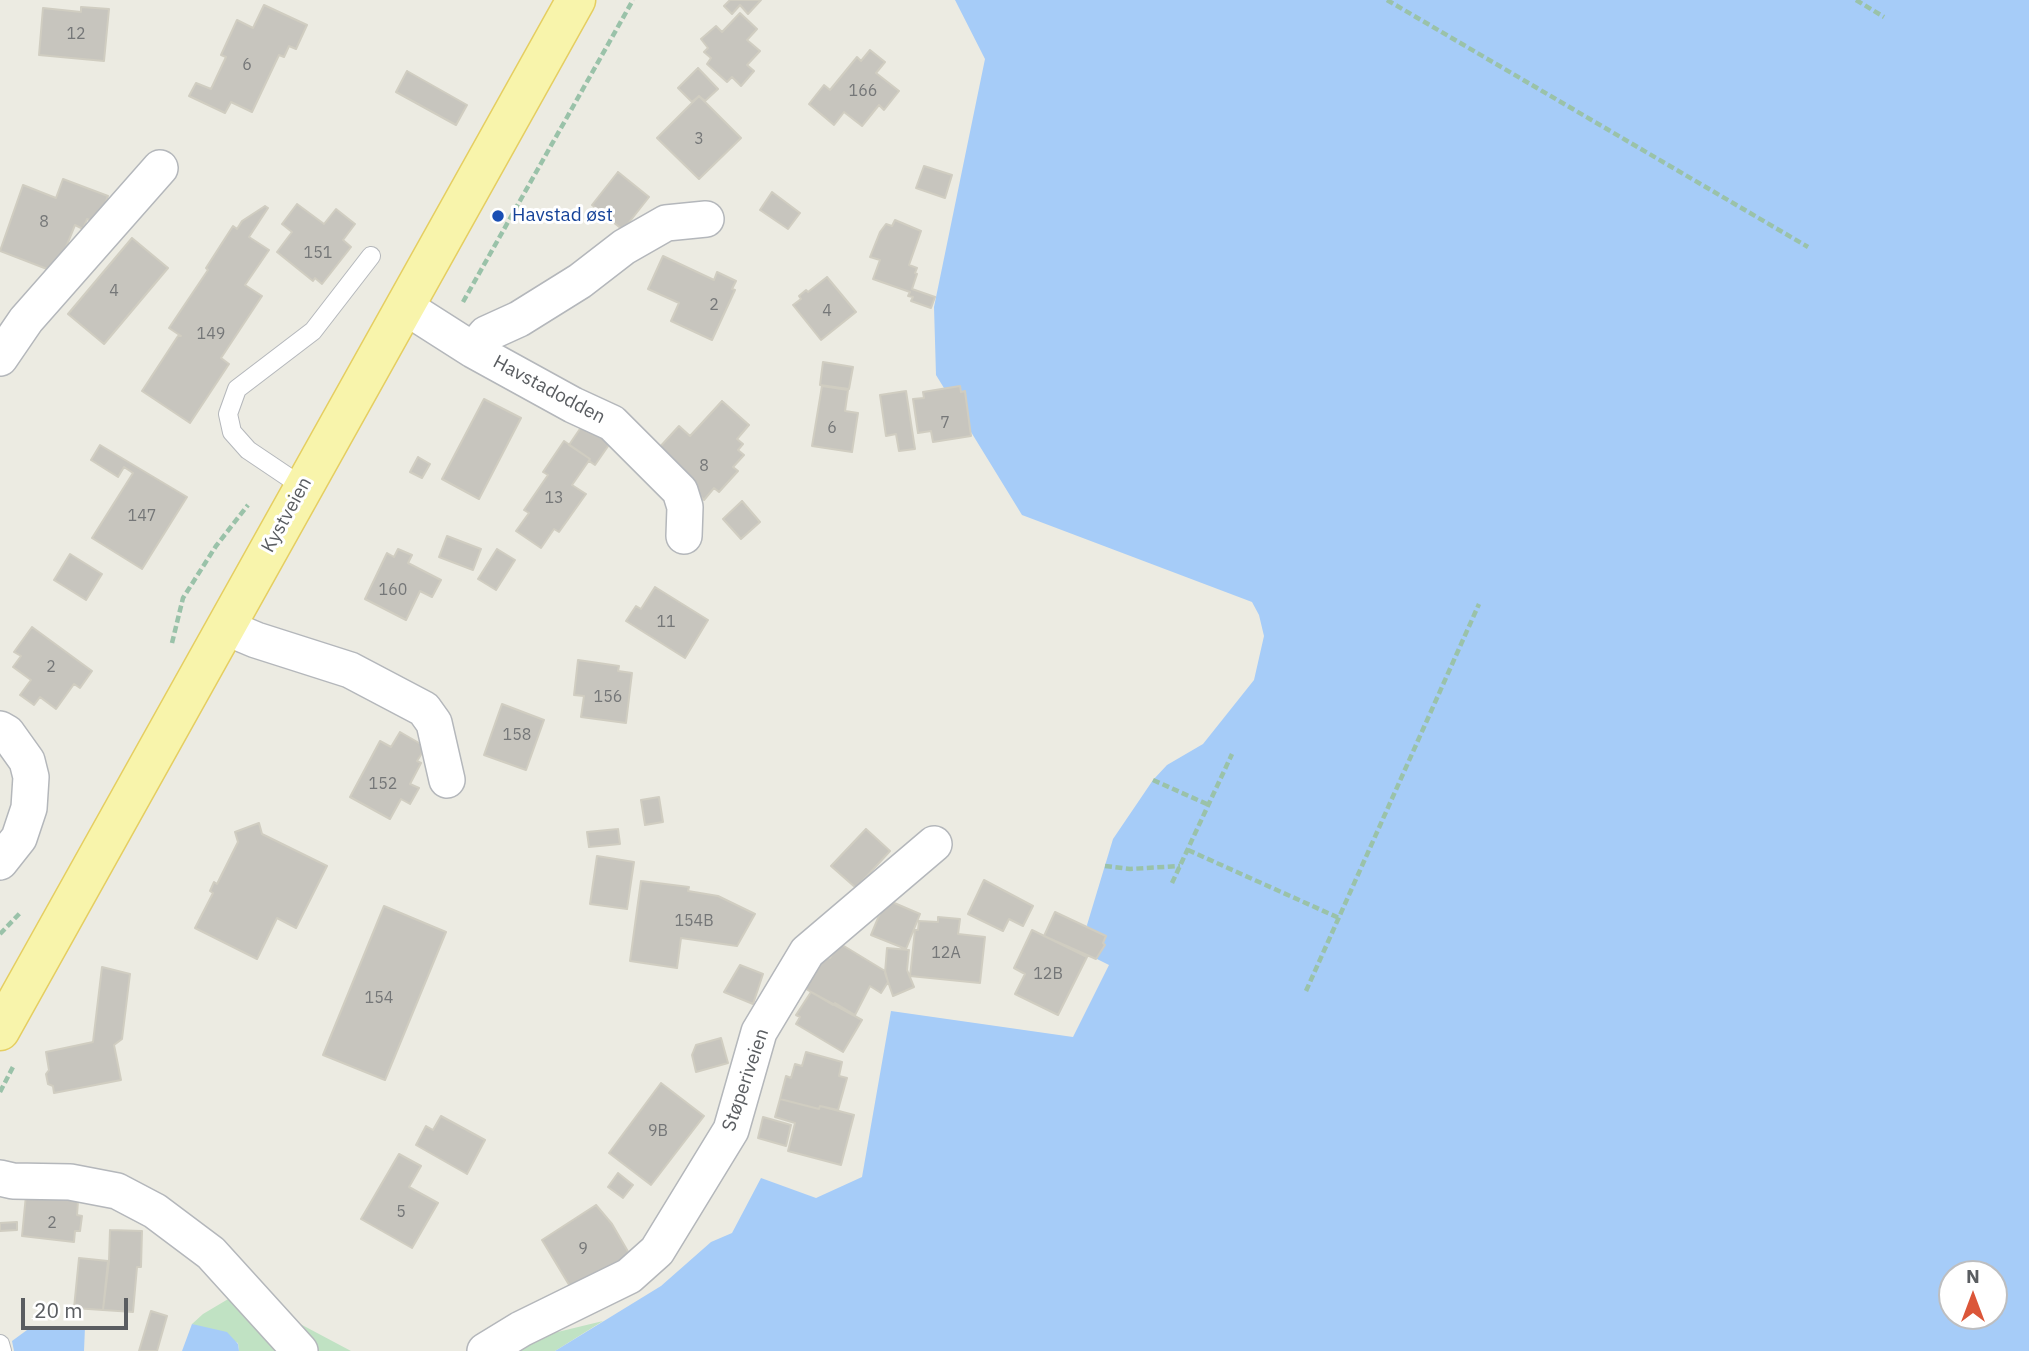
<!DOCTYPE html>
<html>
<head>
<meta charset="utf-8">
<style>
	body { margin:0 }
	#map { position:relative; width:2029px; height:1351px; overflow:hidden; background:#ecebe2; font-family:"IBM Plex Sans",sans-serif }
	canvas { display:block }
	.north { position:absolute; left:1938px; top:1260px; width:70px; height:70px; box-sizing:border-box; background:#fff; border:2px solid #bdbec0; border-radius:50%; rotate:0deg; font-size:19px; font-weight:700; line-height:28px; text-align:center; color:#5a5d61 }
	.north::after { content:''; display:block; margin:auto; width:24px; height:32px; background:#db5639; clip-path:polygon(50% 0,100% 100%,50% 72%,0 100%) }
	.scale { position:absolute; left:21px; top:1298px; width:107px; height:32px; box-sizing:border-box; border:4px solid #5a5d61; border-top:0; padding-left:9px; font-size:21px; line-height:24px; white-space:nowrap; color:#5a5d61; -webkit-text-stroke:5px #fff; paint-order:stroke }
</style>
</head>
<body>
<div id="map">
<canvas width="2029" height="1351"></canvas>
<div class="north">N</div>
<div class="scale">20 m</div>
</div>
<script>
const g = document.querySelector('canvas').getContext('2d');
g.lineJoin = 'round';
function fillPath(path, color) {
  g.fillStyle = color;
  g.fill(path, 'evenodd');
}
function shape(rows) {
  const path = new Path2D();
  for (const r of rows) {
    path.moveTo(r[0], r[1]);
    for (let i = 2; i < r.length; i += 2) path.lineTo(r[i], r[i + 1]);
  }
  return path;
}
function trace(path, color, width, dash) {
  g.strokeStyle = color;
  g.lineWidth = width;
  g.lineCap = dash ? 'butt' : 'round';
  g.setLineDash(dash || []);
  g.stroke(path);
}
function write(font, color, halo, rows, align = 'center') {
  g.font = font + ' "IBM Plex Sans",sans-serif';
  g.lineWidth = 6;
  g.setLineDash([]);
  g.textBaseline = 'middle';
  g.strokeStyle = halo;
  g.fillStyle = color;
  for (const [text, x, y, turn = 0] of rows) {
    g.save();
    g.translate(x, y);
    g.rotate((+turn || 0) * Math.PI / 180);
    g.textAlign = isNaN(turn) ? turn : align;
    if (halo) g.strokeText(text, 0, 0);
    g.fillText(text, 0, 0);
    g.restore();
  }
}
fillPath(shape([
	[240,1292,351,1351,239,1351,238,1343,192,1324,203,1314],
	[603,1321,555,1351,479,1351]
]), '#c0e2c3');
fillPath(shape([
	[955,0,2029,0,2029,1351,555,1351,661,1286,711,1242,732,1233,761,1178,816,1198,862,1177,891,1011,1073,1037,1109,965,1095,958,1087,925,1113,839,1153,780,1167,765,1203,744,1254,680,1264,636,1259,615,1252,602,1022,515,936,375,934,307,985,59],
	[1952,1274,1994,1274,1994,1316,1952,1316],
	[192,1324,227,1332,238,1344,239,1351,182,1351],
	[85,1327,84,1351,14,1351,12,1341,27,1330]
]), '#a6ccf8');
const building = shape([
	[730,0,761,0,748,14,740,5,732,14,724,6,730,0],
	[264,5,307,25,296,49,289,46,284,57,279,55,252,112,231,102,225,113,189,96,196,83,211,89,226,57,221,55,237,20,253,28,264,5],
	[81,7,109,9,104,61,39,55,43,8,81,12,81,7],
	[740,13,757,29,747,40,760,51,747,65,754,71,741,86,732,77,727,82,707,64,711,58,704,52,708,48,701,39,716,26,722,32,740,13],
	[870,50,885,62,876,73,899,91,884,110,879,105,862,126,844,112,834,125,809,104,824,85,830,90,857,57,861,61,870,50],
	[698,68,718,89,705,101,699,96,692,102,678,88,698,68],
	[407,71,467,105,456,125,396,92,407,71],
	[699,96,741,138,699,179,657,138,699,96],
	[924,166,952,175,945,198,916,188,924,166],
	[618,172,649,197,623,230,592,205,618,172],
	[63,179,108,196,98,223,87,219,83,229,75,225,62,257,47,269,0,251,23,185,56,198,63,179],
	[772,192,800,213,788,229,760,210,772,192],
	[297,204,324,224,336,209,355,224,343,240,351,247,322,284,315,278,313,281,277,252,292,232,282,224,297,204],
	[265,206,268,208,249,237,269,250,245,285,262,296,221,358,229,364,190,423,142,391,178,336,181,336,169,328,208,270,206,268,233,226,237,229,242,221,265,206],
	[895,220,921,231,909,265,917,268,915,273,917,274,912,289,935,297,931,308,911,301,913,297,908,296,910,292,873,279,880,260,870,257,880,232,886,224,892,226,895,220],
	[132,238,168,268,104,344,68,314,132,238],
	[663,256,714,280,717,272,736,281,732,289,735,290,712,340,671,321,679,303,648,289,663,256],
	[827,277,856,312,821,340,793,305,801,299,799,296,806,290,808,292,827,277],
	[823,362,853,367,849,389,820,385,823,362],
	[822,386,848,390,845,411,858,413,852,452,812,446,822,386],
	[960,386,961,392,965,391,971,436,933,442,931,431,918,433,913,399,924,398,923,392,960,386],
	[906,391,915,449,899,451,896,434,886,436,880,395,906,391],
	[484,399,521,418,479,499,442,479,484,399],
	[722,401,749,425,737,439,743,444,738,450,744,455,733,467,738,471,719,492,714,488,704,500,665,466,658,449,679,426,690,436,722,401],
	[586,420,613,439,595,465,589,461,590,459,569,445,586,420],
	[564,441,590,459,572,485,586,494,559,532,554,529,541,548,516,531,529,513,524,510,548,475,543,472,564,441],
	[100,445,187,497,142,569,92,538,133,473,124,467,118,477,91,460,100,445],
	[418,457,430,464,422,478,410,472,418,457],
	[742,501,760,522,741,539,723,519,742,501],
	[447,536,481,549,473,570,439,557,447,536],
	[398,549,412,555,408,563,441,580,432,597,420,591,406,620,365,599,387,553,394,557,398,549],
	[497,549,515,560,496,590,478,579,497,549],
	[70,554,102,574,86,600,54,580,70,554],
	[655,587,708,620,685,658,626,621,636,606,641,609,655,587],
	[32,627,92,671,80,688,74,684,56,709,40,697,34,705,20,695,31,680,13,667,21,656,14,652,32,627],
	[578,660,619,666,618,671,632,673,626,723,581,717,584,696,574,695,578,660],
	[502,704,544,720,526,770,484,755,502,704],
	[400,732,426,747,417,761,421,763,410,784,419,788,410,804,401,799,390,819,350,797,380,741,391,747,400,732],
	[659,797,663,822,645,825,641,800,659,797],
	[259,823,262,834,327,866,296,928,277,918,257,959,195,928,213,893,210,891,214,882,217,884,238,842,235,832,259,823],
	[618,829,620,844,589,847,587,832,618,829],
	[866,829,890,851,856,888,831,866,866,829],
	[597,856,634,862,627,909,590,904,597,856],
	[984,880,1033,906,1023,926,1009,919,1003,931,968,914,984,880],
	[641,881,689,887,688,891,718,896,755,914,737,946,681,938,677,968,630,961,641,881],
	[892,902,920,914,906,949,871,935,883,906,892,902],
	[384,906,446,932,385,1080,323,1055,384,906],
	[1055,912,1106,936,1103,943,1105,945,1096,959,1044,936,1055,912],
	[938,917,960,919,958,934,985,937,980,983,910,976,915,930,918,930,919,921,938,922,938,917],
	[1032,930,1087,957,1058,1015,1015,994,1025,974,1014,968,1032,930],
	[839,943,885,971,888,982,881,993,870,986,855,1015,835,1003,833,1005,801,986,825,955,830,958,839,943],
	[887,948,909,950,907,970,914,987,893,996,885,973,887,948],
	[740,965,763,974,753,1004,724,992,740,965],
	[102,967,130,974,122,1039,114,1045,121,1080,54,1093,53,1086,48,1084,46,1074,49,1070,46,1052,93,1042,102,967],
	[811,992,862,1020,843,1052,796,1024,800,1017,796,1015,811,992],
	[721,1038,728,1063,696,1072,692,1055,696,1045,721,1038],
	[806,1052,842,1062,839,1076,847,1078,838,1110,820,1106,819,1109,780,1099,786,1076,791,1078,795,1064,802,1066,806,1052],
	[661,1083,704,1116,651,1185,609,1153,661,1083],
	[780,1099,819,1109,820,1106,854,1115,841,1165,788,1151,795,1123,775,1117,780,1099],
	[441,1116,485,1140,467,1174,416,1145,426,1126,433,1130,441,1116],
	[763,1117,791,1125,786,1146,758,1138,763,1117],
	[399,1154,421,1166,409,1187,438,1203,412,1248,361,1219,399,1154],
	[618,1173,633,1185,623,1198,608,1187,618,1173],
	[26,1195,78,1201,77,1215,82,1216,80,1231,75,1231,74,1242,22,1236,26,1195],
	[596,1205,612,1224,630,1255,574,1293,542,1240,596,1205],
	[17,1222,17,1230,0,1231,0,1223,17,1222],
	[110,1230,142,1231,141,1267,137,1267,133,1312,103,1310,109,1261,110,1230],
	[79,1258,108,1261,103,1310,74,1308,79,1258],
	[151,1311,167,1316,157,1351,139,1351,151,1311]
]);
fillPath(building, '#c7c5be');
trace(building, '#d0cdc1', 2);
const lane = shape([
	[303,487,248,450,232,432,228,414,237,389,313,331,371,256],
	[0,1344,2,1351]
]);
const street = shape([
	[404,306,473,350,573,405,612,423,680,491,685,507,684,536],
	[473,350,486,334,519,319,580,281,624,247,666,223,706,219],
	[0,358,26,320,160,168],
	[225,627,256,640,350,670,424,709,434,723,447,780],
	[0,729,7,733,27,761,31,777,29,808,19,838,0,862],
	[0,1178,13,1181,70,1182,117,1191,155,1211,211,1253,300,1351],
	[485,1351,521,1329,629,1276,657,1251,731,1130,759,1032,807,952,934,844]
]);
const primary = shape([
	[0,1031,576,0]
]);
trace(lane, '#b4b7bb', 20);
trace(street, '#b4b7bb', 38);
trace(primary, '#e5ce61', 41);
trace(shape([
	[1387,0,1808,247],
	[1856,0,1884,17],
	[463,302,633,0],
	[172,643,183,598,216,546,248,505],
	[1153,780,1209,805],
	[1188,850,1339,918],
	[1105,866,1130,869,1180,866],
	[1172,883,1232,754],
	[0,934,21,912],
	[1306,991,1479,604],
	[0,1092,14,1065]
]), '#9ac2a9', 4.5, [7, 3.5]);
trace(lane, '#fff', 18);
trace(street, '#fff', 35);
trace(primary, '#f8f4ab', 38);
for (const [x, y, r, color] of [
	[498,216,7,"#1a4fb4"]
]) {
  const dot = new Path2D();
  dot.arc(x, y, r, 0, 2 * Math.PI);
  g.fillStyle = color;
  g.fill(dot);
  trace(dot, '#fff', 2.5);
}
write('16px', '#757778', null, [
	["12",76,34],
	["6",247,65],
	["166",863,91],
	["3",699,139],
	["8",44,222],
	["151",318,253],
	["4",114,291],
	["2",714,305],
	["4",827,311],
	["149",211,334],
	["7",945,423],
	["6",832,428],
	["8",704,466],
	["13",554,498],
	["147",142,516],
	["160",393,590],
	["11",666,622],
	["2",51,667],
	["156",608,697],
	["158",517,735],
	["152",383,784],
	["154B",694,921],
	["12A",946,953],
	["12B",1048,974],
	["154",379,998],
	["9B",658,1131],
	["5",401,1212],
	["2",52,1223],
	["9",583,1249]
]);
write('19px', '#164399', '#fff', [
	["Havstad øst",512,216]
], 'left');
write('19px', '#5a5d61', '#fff', [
	["Havstadodden",549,390,28],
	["Kystveien",287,515,-61],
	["Støperiveien",746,1080,-71]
]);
</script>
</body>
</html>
